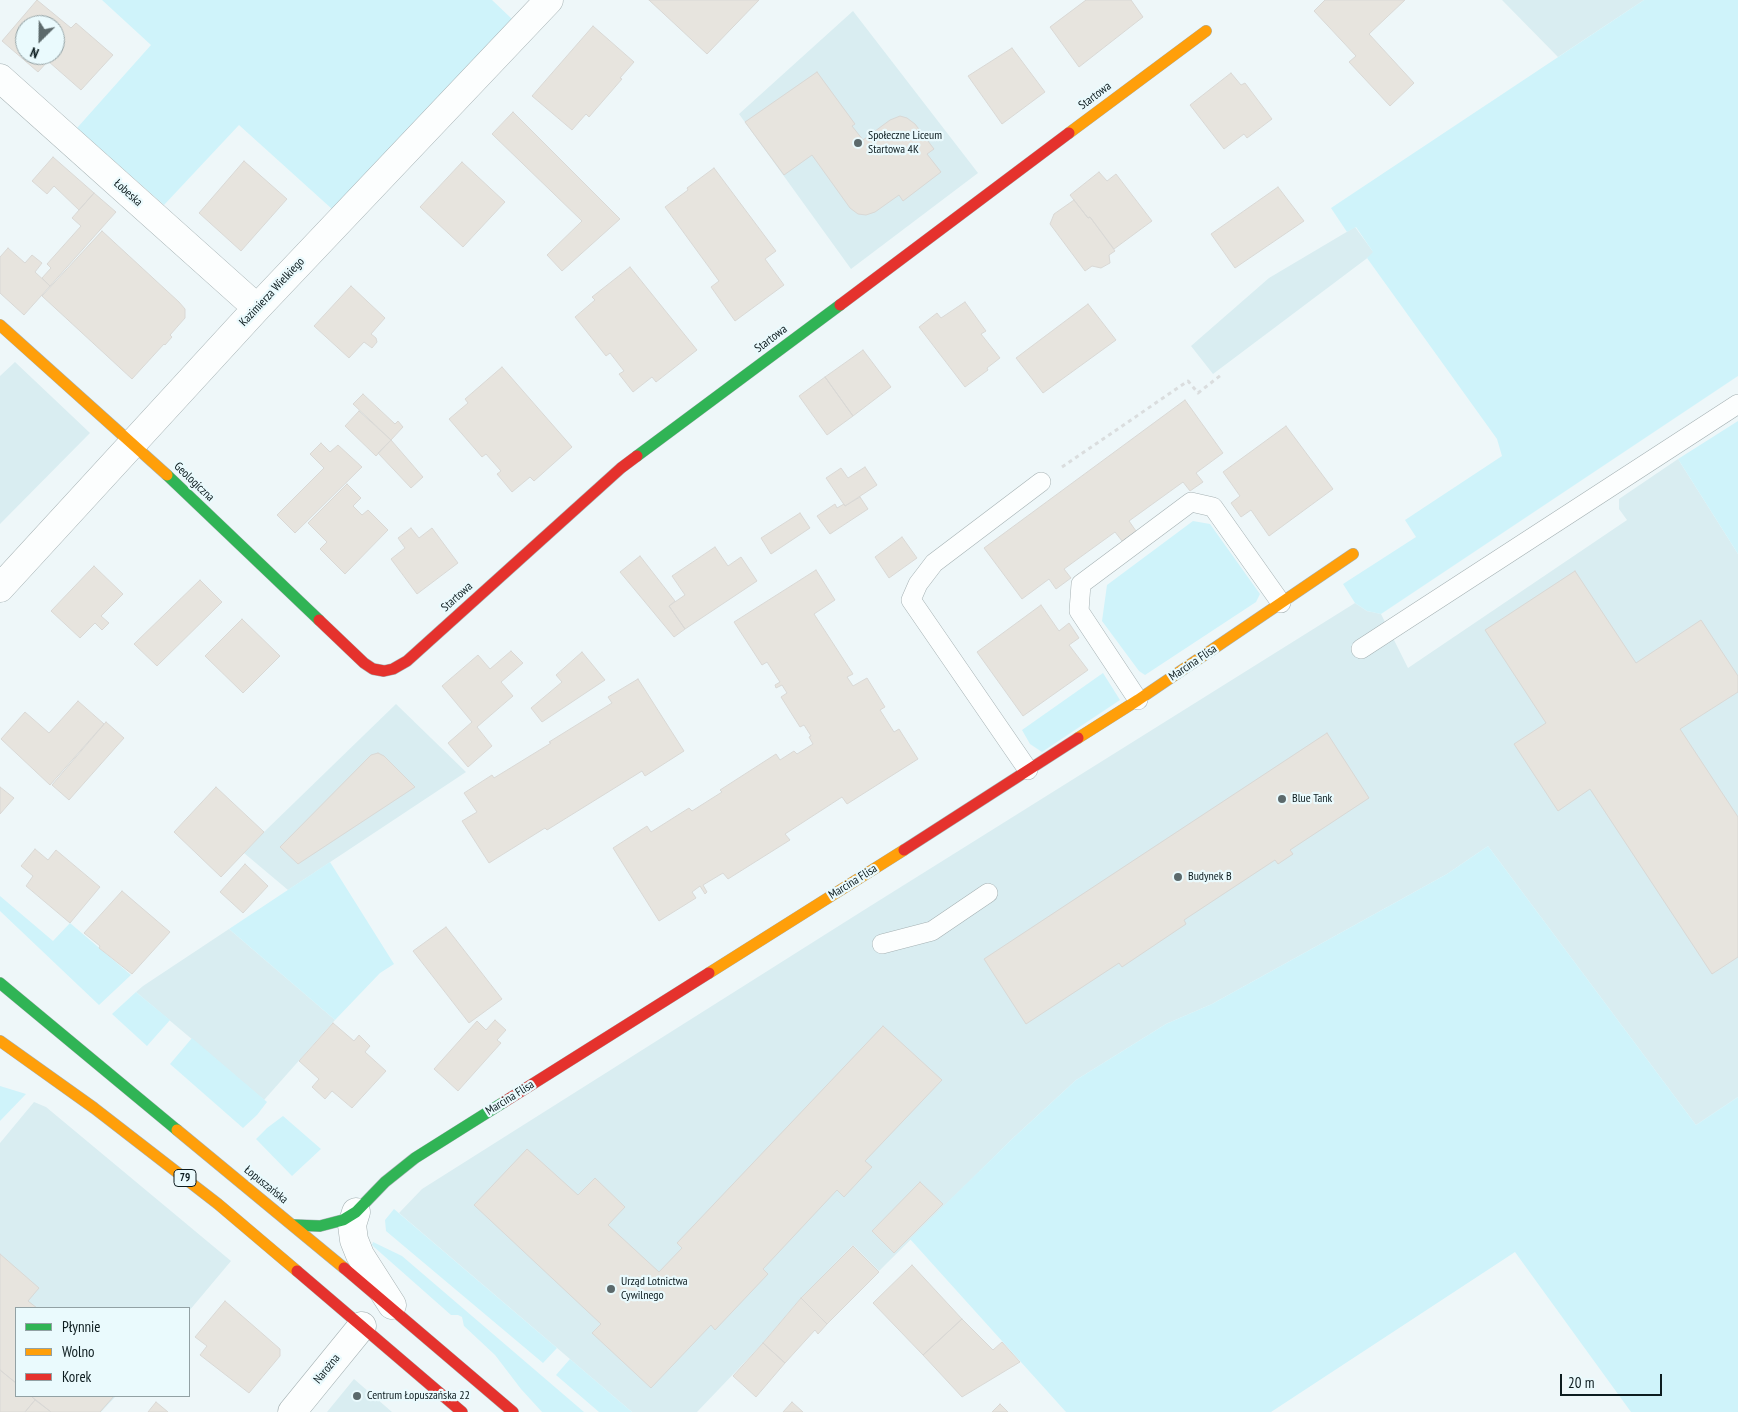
<!DOCTYPE html>
<html>
<head>
<meta charset="utf-8">
<style>
	body { margin:0 }
	#map { position:relative; width:1738px; height:1412px; overflow:hidden; background:#eef7f9; font-family:"PT Sans Narrow",sans-serif }
	canvas { display:block }
	.legend { position:absolute; left:15px; top:1307px; width:175px; height:90px; box-sizing:border-box; background:#eafafd; border:1px solid #92a1a4; margin:0; padding:6px 9px; list-style:none; font-size:15px; color:#0d1c1f }
	.legend li { display:flex; align-items:center; gap:10px; height:25px }
	.legend b { width:25px; border:1px solid #92a1a4 }
	.north { position:absolute; left:15px; top:15px; width:50px; height:50px; box-sizing:border-box; background:#eafafd; border:1px solid #92a1a4; border-radius:50%; rotate:203deg; font-size:14px; font-weight:700; line-height:20px; text-align:center; color:#0d1c1f }
	.north::after { content:''; display:block; margin:auto; width:18px; height:22px; background:#5c696b; clip-path:polygon(50% 0,100% 100%,50% 72%,0 100%) }
	.scale { position:absolute; left:1560px; top:1374px; width:102px; height:22px; box-sizing:border-box; border:2px solid #0d1c1f; border-top:0; padding-left:6px; font-size:15px; line-height:18px; white-space:nowrap; color:#0d1c1f; -webkit-text-stroke:4px #eafafd; paint-order:stroke }
</style>
</head>
<body>
<div id="map">
<canvas width="1738" height="1412"></canvas>
<ul class="legend">
<li><b style="height:6px;background:#30b455"></b>Płynnie</li>
<li><b style="height:6px;background:#ff9f0a"></b>Wolno</li>
<li><b style="height:6px;background:#e5322d"></b>Korek</li>
</ul>
<div class="north">N</div>
<div class="scale">20 m</div>
</div>
<script>
const g = document.querySelector('canvas').getContext('2d');
g.lineJoin = 'round';
function fillPath(path, color) {
  g.fillStyle = color;
  g.fill(path, 'evenodd');
}
function shape(rows) {
  const path = new Path2D();
  for (const r of rows) {
    path.moveTo(r[0], r[1]);
    for (let i = 2; i < r.length; i += 2) path.lineTo(r[i], r[i + 1]);
  }
  return path;
}
function trace(path, color, width, dash) {
  g.strokeStyle = color;
  g.lineWidth = width;
  g.lineCap = dash ? 'butt' : 'round';
  g.setLineDash(dash || []);
  g.stroke(path);
}
function write(font, color, halo, rows, align = 'center') {
  g.font = font + ' "PT Sans Narrow",sans-serif';
  g.lineWidth = 4.5;
  g.setLineDash([]);
  g.textBaseline = 'middle';
  g.strokeStyle = halo;
  g.fillStyle = color;
  for (const [text, x, y, turn = 0] of rows) {
    g.save();
    g.translate(x, y);
    g.rotate((+turn || 0) * Math.PI / 180);
    g.textAlign = isNaN(turn) ? turn : align;
    if (halo) g.strokeText(text, 0, 0);
    g.fillText(text, 0, 0);
    g.restore();
  }
}
fillPath(shape([
	[1502,0,1644,0,1558,57],
	[853,11,978,173,851,269,739,114],
	[1355,227,1374,253,1213,374,1191,346,1269,278],
	[15,362,90,433,0,524,0,376],
	[1678,459,1738,554,1738,1097,1696,1125,1488,846,1447,874,1212,1004,1166,1024,1076,1080,1012,1139,879,1271,853,1245,800,1299,763,1343,697,1412,632,1412,399,1213,422,1189,864,910,1355,603,1367,611,1381,614,1408,668,1627,520,1619,509,1619,499],
	[396,704,466,772,288,890,244,853,264,832],
	[229,929,335,1020,264,1100,136,992,143,986],
	[34,1102,46,1107,231,1261,189,1311,189,1308,16,1308,16,1396,116,1396,101,1412,0,1412,0,1143],
	[354,1379,392,1412,327,1412]
]), '#d9edf1');
fillPath(shape([
	[102,0,492,0,512,19,332,209,239,125,164,205,77,128,151,45],
	[1644,0,1738,0,1738,376,1381,614,1367,611,1355,603,1343,584,1416,537,1405,520,1502,456,1497,439,1367,258,1373,252,1356,227,1347,232,1331,208],
	[1738,421,1738,554,1678,459],
	[1193,521,1210,524,1260,594,1256,602,1145,675,1139,671,1102,621,1107,585],
	[1103,673,1120,700,1042,752,1030,744,1022,730],
	[1488,846,1696,1125,1738,1097,1738,1412,1631,1412,1515,1252,1271,1412,1066,1412,910,1239,1012,1139,1076,1080,1166,1024,1212,1004,1447,874],
	[330,862,394,964,380,973,335,1020,229,929],
	[0,896,53,941,70,923,131,975,99,1005,0,911],
	[136,992,170,1020,147,1046,112,1014],
	[192,1038,267,1102,257,1115,243,1128,170,1064],
	[0,1086,26,1094,0,1121],
	[283,1116,321,1149,292,1176,256,1139,267,1128],
	[394,1209,557,1348,543,1363,386,1231,385,1220],
	[373,1242,402,1256,584,1412,542,1412,521,1389,495,1355,464,1326,462,1317,458,1315,451,1315,374,1247,372,1245],
	[570,1359,632,1412,599,1412,556,1375]
]), '#cff3fa');
const building = shape([
	[37,0,71,28,76,23,113,55,81,90,48,61,38,72,2,41,37,0],
	[25,25,55,25,55,55,25,55,25,25],
	[649,0,759,0,707,54,649,0],
	[1086,0,1131,0,1143,17,1079,67,1050,27,1086,0],
	[1325,0,1405,0,1369,34,1414,83,1390,106,1349,62,1356,56,1314,11,1325,0],
	[593,26,634,62,620,78,622,79,589,117,586,114,572,130,532,96,593,26],
	[1012,48,1045,92,1002,124,968,76,1012,48],
	[817,72,855,124,852,126,863,140,890,120,900,116,907,118,915,124,934,149,927,154,941,172,903,201,899,195,875,212,866,215,858,214,850,208,812,155,784,175,745,122,817,72],
	[1231,73,1241,85,1245,83,1272,119,1247,138,1244,134,1224,149,1190,105,1231,73],
	[513,112,620,219,562,271,547,255,582,221,492,134,513,112],
	[53,157,94,193,79,210,54,186,47,194,32,181,53,157],
	[244,161,287,199,241,251,199,213,244,161],
	[462,162,505,202,463,247,420,207,462,162],
	[714,168,776,251,765,259,784,285,735,321,711,287,719,281,665,207,688,190,687,188,714,168],
	[1099,172,1107,181,1116,174,1152,221,1114,249,1090,217,1088,218,1070,195,1099,172],
	[1278,187,1304,221,1235,268,1211,234,1278,187],
	[94,193,116,212,50,286,42,278,51,268,47,264,81,226,72,218,94,193],
	[1074,200,1088,218,1090,217,1115,251,1109,255,1110,263,1101,268,1092,266,1085,271,1050,224,1054,214,1074,200],
	[102,231,179,302,185,309,185,318,170,335,172,337,165,345,164,344,132,379,42,296,102,231],
	[8,248,25,263,32,255,42,263,35,272,50,286,24,315,0,293,0,257,8,248],
	[630,267,697,350,656,382,652,377,633,392,619,374,624,371,610,353,606,356,575,317,595,300,592,297,630,267],
	[351,286,385,318,371,334,376,338,377,342,372,348,364,342,349,358,314,326,351,286],
	[965,302,986,331,981,334,1000,358,987,368,988,370,965,387,919,327,937,313,941,318,965,302],
	[1088,304,1116,340,1043,393,1016,358,1088,304],
	[863,350,891,387,853,416,825,377,863,350],
	[502,367,572,447,534,481,530,477,512,492,497,474,501,471,486,454,482,457,449,419,468,403,465,399,502,367],
	[825,377,853,416,827,435,799,396,825,377],
	[363,394,395,424,398,421,403,427,391,440,353,404,363,394],
	[1185,400,1223,453,1196,473,1203,482,1190,491,1183,482,1129,521,1136,531,1122,541,1115,532,1064,569,1071,578,1056,589,1049,579,1022,599,984,548,1185,400],
	[359,411,391,440,376,456,345,426,359,411],
	[1286,426,1333,489,1269,536,1251,510,1241,517,1231,503,1240,496,1223,472,1286,426],
	[391,440,423,477,411,488,378,453,391,440],
	[321,443,330,452,338,445,362,467,295,533,277,515,324,468,310,454,321,443],
	[865,467,877,485,845,506,826,478,841,468,848,478,865,467],
	[347,484,361,498,353,506,362,515,368,510,388,530,345,574,320,549,327,542,308,523,347,484],
	[860,497,868,509,830,534,817,516,835,504,837,508,844,504,845,506,860,497],
	[800,513,810,528,771,554,761,538,800,513],
	[411,528,419,538,432,528,458,563,417,594,391,559,405,548,398,538,411,528],
	[902,537,917,558,889,578,875,557,902,537],
	[715,547,728,566,741,557,757,581,685,629,669,606,685,595,672,576,715,547],
	[640,556,675,601,669,606,685,629,674,637,620,572,640,556],
	[94,566,123,594,101,616,109,623,102,630,95,623,80,638,51,611,94,566],
	[816,570,835,600,814,614,853,674,847,677,853,686,867,678,885,707,880,710,894,732,899,729,918,759,847,804,842,797,785,834,790,840,728,879,723,873,703,885,707,892,705,894,700,886,692,892,696,898,659,921,613,848,647,826,651,832,689,808,692,811,722,792,720,790,776,754,780,760,794,751,797,754,813,744,809,737,811,736,804,725,800,727,781,697,787,693,782,685,776,688,775,685,780,682,767,662,762,665,734,622,816,570],
	[1575,571,1636,663,1701,620,1738,676,1738,692,1680,729,1738,817,1738,957,1712,974,1590,789,1558,811,1514,744,1546,723,1485,630,1575,571],
	[200,580,222,602,157,666,134,644,200,580],
	[1041,605,1059,631,1069,623,1079,638,1069,645,1088,670,1023,716,977,652,1041,605],
	[242,619,280,656,243,693,205,656,242,619],
	[511,651,523,663,501,682,513,696,477,727,492,746,468,767,448,743,472,722,442,686,478,655,490,669,511,651],
	[582,652,605,680,542,722,531,708,562,682,556,675,582,652],
	[638,679,684,751,645,776,642,771,547,830,545,828,489,863,462,821,477,812,464,793,492,775,494,778,551,743,549,742,612,703,608,697,638,679],
	[78,701,104,724,50,785,1,739,25,712,49,733,78,701],
	[106,722,124,738,69,800,52,785,106,722],
	[1327,733,1369,798,1290,850,1293,854,1278,864,1275,860,1184,920,1186,924,1122,967,1119,963,1026,1024,984,959,1327,733],
	[378,753,384,756,415,787,298,864,280,847,371,755,378,753],
	[0,787,14,798,0,814,0,787],
	[216,787,264,832,221,877,174,832,216,787],
	[35,849,48,860,56,850,100,887,70,923,26,886,33,876,21,866,35,849],
	[245,864,268,886,243,913,220,892,245,864],
	[122,891,170,932,132,974,99,948,100,946,84,933,122,891],
	[446,927,502,999,469,1023,413,951,446,927],
	[495,1020,506,1030,497,1040,501,1043,458,1091,434,1069,477,1021,486,1030,495,1020],
	[333,1023,354,1041,359,1035,370,1046,365,1052,386,1071,352,1108,332,1091,325,1099,312,1087,319,1079,299,1061,333,1023],
	[883,1026,942,1080,865,1161,872,1167,844,1197,837,1190,763,1269,768,1274,715,1330,711,1325,651,1388,592,1333,601,1324,474,1205,527,1149,578,1195,595,1178,625,1207,608,1225,659,1272,682,1248,677,1243,883,1026],
	[920,1182,943,1204,894,1253,872,1231,920,1182],
	[853,1246,879,1272,827,1324,801,1298,853,1246],
	[0,1254,39,1288,28,1301,37,1308,16,1308,16,1383,0,1370,0,1254],
	[912,1265,962,1319,923,1355,873,1303,912,1265],
	[801,1298,827,1324,818,1334,815,1330,785,1363,763,1343,801,1298],
	[225,1301,280,1349,280,1356,249,1393,200,1355,207,1346,195,1337,225,1301],
	[962,1319,993,1350,1002,1342,1020,1362,962,1397,923,1355,962,1319],
	[763,1343,785,1363,756,1397,733,1376,763,1343],
	[0,1370,16,1383,16,1396,31,1396,35,1400,25,1412,0,1412,0,1370],
	[31,1396,114,1396,100,1412,51,1412,31,1396],
	[35,1400,51,1412,25,1412,35,1400],
	[156,1402,168,1412,148,1412,156,1402],
	[792,1402,803,1412,783,1412,792,1402],
	[1000,1404,1008,1412,992,1412,1000,1404]
]);
fillPath(building, '#e7e4de');
trace(building, '#d9d8d5', 1);
const lane = shape([
	[1361,649,1738,404],
	[1138,700,1079,611,1081,584,1191,502,1213,507,1281,603],
	[1028,770,911,600,918,584,934,563,1041,482],
	[882,944,932,931,988,893]
]);
const street = shape([
	[0,78,257,308],
	[0,588,257,308,549,0],
	[356,1212,352,1225,354,1240,360,1255,392,1305],
	[292,1412,362,1326]
]);
const fast = shape([
	[637,456,840,305],
	[167,475,319,620],
	[0,983,177,1130],
	[293,1225,320,1226,343,1220,356,1212,385,1182,415,1158,504,1102]
]);
const slow = shape([
	[1069,133,1206,31],
	[0,325,167,475],
	[1078,738,1138,700,1353,554],
	[709,973,904,850],
	[0,1041,94,1108,218,1204,297,1271],
	[177,1130,344,1268]
]);
const jam = shape([
	[840,305,1069,133],
	[319,620,364,663,373,669,384,671,393,669,407,661,621,468,637,456],
	[904,850,1078,738],
	[504,1102,709,973],
	[344,1268,513,1412],
	[297,1271,462,1412]
]);
trace(lane, '#a5b1b3', 20);
trace(street, '#a5b1b3', 29);
trace(fast, '#a5b1b3', 12);
trace(slow, '#a5b1b3', 12);
trace(jam, '#a5b1b3', 12);
trace(shape([
	[1062,467,1188,381,1198,393,1221,375]
]), '#daddde', 3, [4, 4]);
trace(lane, '#fcfefe', 19);
trace(street, '#fcfefe', 28);
trace(fast, '#30b455', 11);
trace(slow, '#ff9f0a', 11);
trace(jam, '#e5322d', 11);
for (const [x, y, r, color] of [
	[858,143,5,"#5c696b"],
	[1282,799,5,"#5c696b"],
	[1178,877,5,"#5c696b"],
	[611,1289,5,"#5c696b"],
	[357,1396,5,"#5c696b"]
]) {
  const dot = new Path2D();
  dot.arc(x, y, r, 0, 2 * Math.PI);
  g.fillStyle = color;
  g.fill(dot);
  trace(dot, '#eafafd', 2);
}
for (const [x, y, w] of [
	[185,1178,22]
]) {
  const box = new Path2D();
  box.roundRect(x - w / 2, y - 8.5, w, 17, 4);
  g.fillStyle = '#eafafd';
  g.fill(box);
  trace(box, '#0d1c1f', 1);
}
write('bold 11px', '#0d1c1f', null, [
	["79",185,1178]
]);
write('12px', '#0d1c1f', '#eafafd', [
	["Startowa",1095,96,-37],
	["Łobeska",128,193,42],
	["Kazimierza Wielkiego",272,292,-47],
	["Startowa",771,339,-37],
	["Geologiczna",194,482,44],
	["Startowa",457,597,-42],
	["Marcina Flisa",1193,663,-34],
	["Marcina Flisa",853,882,-32],
	["Marcina Flisa",510,1098,-32],
	["Łopuszańska",266,1185,39],
	["Narożna",327,1369,-51]
]);
write('12px', '#0d1c1f', '#eafafd', [
	["Społeczne Liceum",868,136],
	["Startowa 4K",868,150],
	["Blue Tank",1292,799],
	["Budynek B",1188,877],
	["Urząd Lotnictwa",621,1282],
	["Cywilnego",621,1296],
	["Centrum Łopuszańska 22",367,1396]
], 'left');
</script>
</body>
</html>
